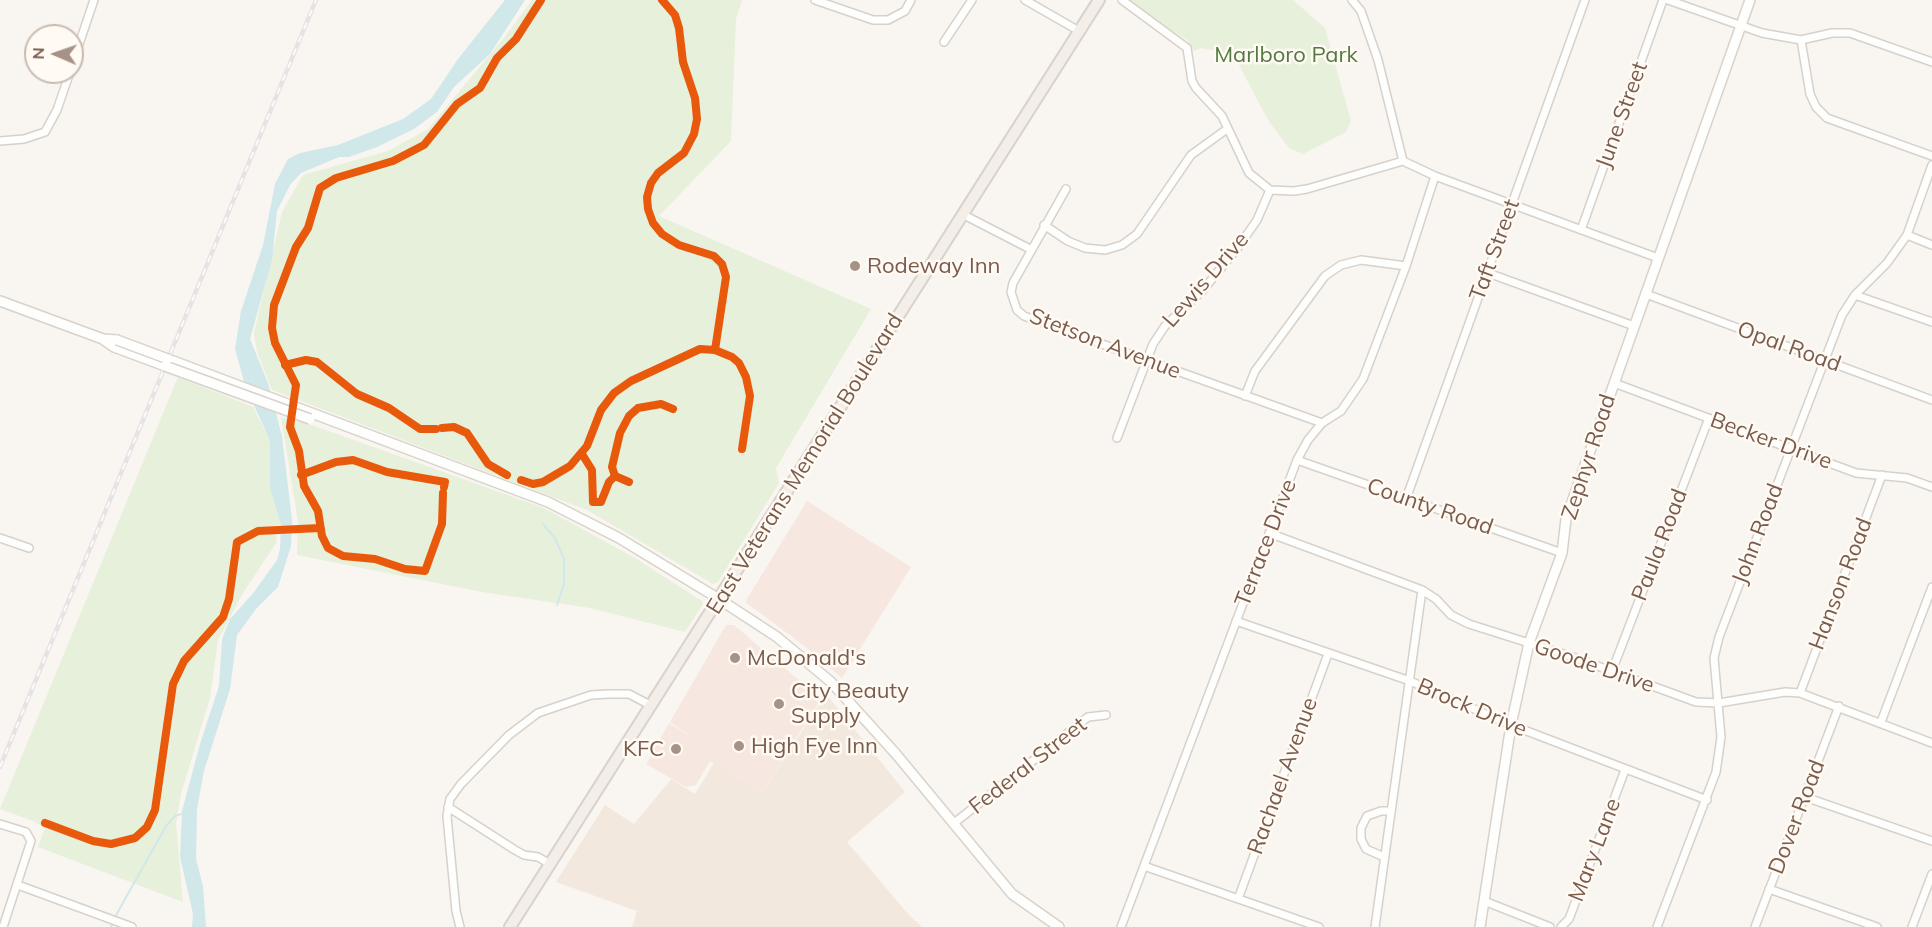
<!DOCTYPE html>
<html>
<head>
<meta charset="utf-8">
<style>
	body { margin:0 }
	#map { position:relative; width:1932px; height:927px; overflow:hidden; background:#f9f5f0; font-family:Mulish,sans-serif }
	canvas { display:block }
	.north { position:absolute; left:24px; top:24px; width:60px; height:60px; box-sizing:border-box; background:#fffaf3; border:2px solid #cabbb1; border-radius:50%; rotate:272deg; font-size:16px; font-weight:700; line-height:24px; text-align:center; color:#7a5c4d }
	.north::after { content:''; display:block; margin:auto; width:21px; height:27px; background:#a69286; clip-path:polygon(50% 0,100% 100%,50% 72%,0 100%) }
</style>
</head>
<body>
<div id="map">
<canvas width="1932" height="927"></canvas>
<div class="north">N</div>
</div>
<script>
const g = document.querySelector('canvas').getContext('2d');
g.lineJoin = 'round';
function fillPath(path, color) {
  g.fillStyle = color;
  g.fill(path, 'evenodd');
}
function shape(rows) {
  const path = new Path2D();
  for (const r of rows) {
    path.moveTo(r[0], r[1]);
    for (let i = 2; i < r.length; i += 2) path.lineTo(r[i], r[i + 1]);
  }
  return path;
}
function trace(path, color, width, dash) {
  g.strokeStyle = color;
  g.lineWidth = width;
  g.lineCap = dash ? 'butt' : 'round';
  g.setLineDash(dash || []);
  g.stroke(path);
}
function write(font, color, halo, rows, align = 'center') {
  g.font = font + ' Mulish,sans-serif';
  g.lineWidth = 5;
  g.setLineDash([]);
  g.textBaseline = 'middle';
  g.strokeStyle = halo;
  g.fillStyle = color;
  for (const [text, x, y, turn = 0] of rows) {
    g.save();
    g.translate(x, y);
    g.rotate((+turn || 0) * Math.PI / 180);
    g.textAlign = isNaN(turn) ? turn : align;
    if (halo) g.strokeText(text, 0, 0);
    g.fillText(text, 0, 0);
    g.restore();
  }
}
fillPath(shape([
	[826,694,905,792,847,842,909,915,922,927,632,927,637,911,556,882,605,805,634,824,671,779,695,794,714,763,762,793]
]), '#f2e8de');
fillPath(shape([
	[807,501,911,567,842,678,798,641,745,602],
	[726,625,734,625,821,699,762,793,710,761,696,785,686,787,646,764,669,723,692,737,670,722]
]), '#f6e8e1');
fillPath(shape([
	[532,0,742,0,736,19,731,141,659,216,871,309,776,468,779,483,718,582,713,584,587,510,272,390,257,352,254,333,282,212,303,175,388,151,428,129,503,39],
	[1122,0,1293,0,1325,28,1351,121,1346,132,1303,154,1289,148,1268,120,1238,63,1218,51,1201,48,1194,51,1187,40],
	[178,377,253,407,270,441,270,488,281,525,277,526,276,543,243,593,218,640,210,698,181,794,176,823,183,902,38,847,45,828,33,821,0,809],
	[281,417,309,424,544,508,635,558,702,601,703,604,685,632,590,608,482,592,297,555,298,522]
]), '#e7f0db');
fillPath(shape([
	[505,0,525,0,490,54,454,87,437,112,414,129,377,147,349,157,339,157,301,173,290,185,277,211,272,260,250,339,268,383,282,436,292,520,291,546,278,587,256,609,237,635,230,689,204,771,197,809,196,859,203,886,206,927,192,927,193,914,180,857,182,811,200,744,219,686,222,639,230,619,254,592,277,560,280,549,281,525,270,488,270,441,245,385,235,349,241,311,263,245,275,184,288,159,300,153,338,145,403,119,431,99,458,59]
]), '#d0e8ea');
trace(shape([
	[543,524,555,538,564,559,564,584,557,605],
	[115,917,166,826,175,816,184,813],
	[111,927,112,925]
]), '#d0e8ea', 2);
const street = shape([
	[815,0,873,20,888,20,905,11,911,0],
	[1025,0,1079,31],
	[1122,0,1187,48,1192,81,1196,88,1222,116,1249,173,1270,190,1294,191,1307,189,1403,161],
	[1352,0,1361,11,1378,60,1403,161,1435,176,1658,258],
	[1668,0,1762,33,1801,40,1832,33,1850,33,1932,62],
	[1801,40,1810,94,1816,107,1827,118,1932,156],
	[944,42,972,0],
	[72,65,94,0],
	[0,141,24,139,45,132,57,110,70,72],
	[1066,189,1013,283,1011,292,1017,310,1024,316,1322,423],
	[964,215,1030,249],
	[1044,225,1068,241,1085,248,1105,250,1122,245,1137,234,1191,155,1227,129],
	[1581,230,1663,0],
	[1907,235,1932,245],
	[1488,273,1634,326],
	[1646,294,1932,400],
	[1855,295,1932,322],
	[1614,383,1856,473,1907,478,1932,487],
	[1245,396,1255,371,1325,276,1341,265,1361,260,1406,266],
	[1117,438,1153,344,1165,326,1203,290,1239,246,1257,220,1270,190],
	[1297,460,1562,553],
	[1406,499,1585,0],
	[1269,533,1422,590,1436,599,1451,615,1469,624,1573,657,1696,702,1719,703,1785,692,1800,693,1932,743],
	[0,538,29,548],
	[1236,621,1410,681,1511,725,1707,800],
	[1612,671,1709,418],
	[1800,693,1882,475],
	[1881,722,1932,587],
	[1805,797,1932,841],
	[448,807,515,850,524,855,538,857,550,864],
	[0,824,26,832,31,841,3,927],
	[953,824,1088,717,1106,715],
	[1384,857,1366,849,1361,839,1361,828,1367,816,1381,811,1391,811],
	[1144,866,1319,927],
	[18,885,132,927],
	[1769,889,1877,927],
	[1238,899,1328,654],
	[1484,901,1550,927],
	[460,927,456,911,447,816,450,799,461,784,509,735,538,713,591,695,609,694,629,694,652,706],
	[1121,927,1297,460,1308,440,1322,423,1341,411,1363,379,1406,266,1435,176],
	[1375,927,1422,590],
	[1561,927,1569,919,1625,770],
	[1657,927,1716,772,1721,737,1714,658,1719,637,1842,315,1855,295,1887,263,1907,235,1932,165],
	[1755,927,1839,706],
	[1912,927,1932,874]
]);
const secondary = shape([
	[0,301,103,339,117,340],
	[104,340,114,347,165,366],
	[168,359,548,502,619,538,719,599,777,637,831,682,896,754,1012,894,1059,927],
	[1480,927,1511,725,1529,643,1562,553,1566,519,1750,0]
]);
const primary = shape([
	[510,927,1099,0]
]);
trace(street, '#d7d1cb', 10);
trace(secondary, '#d9d2cb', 12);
trace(primary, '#dad1cc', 14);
trace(street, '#fefefd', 7);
trace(secondary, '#fefefd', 9);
trace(primary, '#f3eee8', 10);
const rail = shape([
	[0,767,316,0]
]);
trace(rail, '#e6e3e7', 4.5);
trace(rail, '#fffaf3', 2, [7]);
const secondaryBridge = shape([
	[117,340,168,359],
	[165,366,310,419]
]);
trace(secondaryBridge, '#d9d2cb', 12, []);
trace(secondaryBridge, '#fefefd', 9);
trace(shape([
	[662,0,675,15,679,28,683,62,695,98,697,119,694,134,684,153,658,173,651,183,647,197,648,209,653,223,662,234,679,245,714,256,722,264,726,277,715,350],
	[285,365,306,360,317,362,357,394,389,408,420,429,436,429],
	[442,428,454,427,467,433,488,464,507,475],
	[582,454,592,470,593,502,601,502,609,482,615,476,629,482],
	[301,475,336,462,353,460,387,472,445,482,444,487],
	[615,476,612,467,620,433,629,416,638,408,661,404,673,409],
	[521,480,533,484,543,482,570,466,587,446,601,410,614,393,631,381,700,349,715,350,732,357,739,363,746,377,750,396,742,449],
	[443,493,442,524,425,571,405,569,375,559,343,556,328,548,322,536,318,511,304,486,299,451,290,427,296,385,275,343,272,328,274,305,296,247,308,228,320,188,336,178,393,161,424,145,457,104,480,88,497,58,516,39,541,0],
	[45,823,93,841,111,844,135,838,147,827,155,810,173,684,184,661,223,617,229,599,237,542,258,531,320,528]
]), '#e8590c', 8);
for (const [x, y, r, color] of [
	[855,266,6,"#a69286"],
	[735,658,6,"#a69286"],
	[779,704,6,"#a69286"],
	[739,746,6,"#a69286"],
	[676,749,6,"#a69286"]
]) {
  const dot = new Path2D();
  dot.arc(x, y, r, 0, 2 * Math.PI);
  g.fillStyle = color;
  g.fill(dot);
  trace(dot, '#fffaf3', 2);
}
write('22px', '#537a41', '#fffaf3', [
	["Marlboro Park",1286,55]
]);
write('22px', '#7a5c4d', '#fffaf3', [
	["June Street",1622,115,-70],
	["Taft Street",1495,250,-70],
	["Lewis Drive",1206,280,-49],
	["Stetson Avenue",1105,344,21],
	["Opal Road",1789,347,20],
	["Becker Drive",1771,441,20],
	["Zephyr Road",1589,457,-72],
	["East Veterans Memorial Boulevard",805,464,-58],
	["County Road",1430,507,19],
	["John Road",1758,534,-69],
	["Terrace Drive",1266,543,-69],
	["Paula Road",1660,545,-69],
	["Hanson Road",1841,584,-69],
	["Goode Drive",1594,666,19],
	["Brock Drive",1472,708,23],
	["Federal Street",1028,766,-38],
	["Rachael Avenue",1283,776,-70],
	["Dover Road",1797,817,-69],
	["Mary Lane",1595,850,-69]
]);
write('22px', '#7a5c4d', '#fffaf3', [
	["Rodeway Inn",867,266],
	["McDonald's",747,658],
	["City Beauty",791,691],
	["Supply",791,716],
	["High Fye Inn",751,746],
	["KFC",664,749,"right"]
], 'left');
</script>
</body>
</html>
